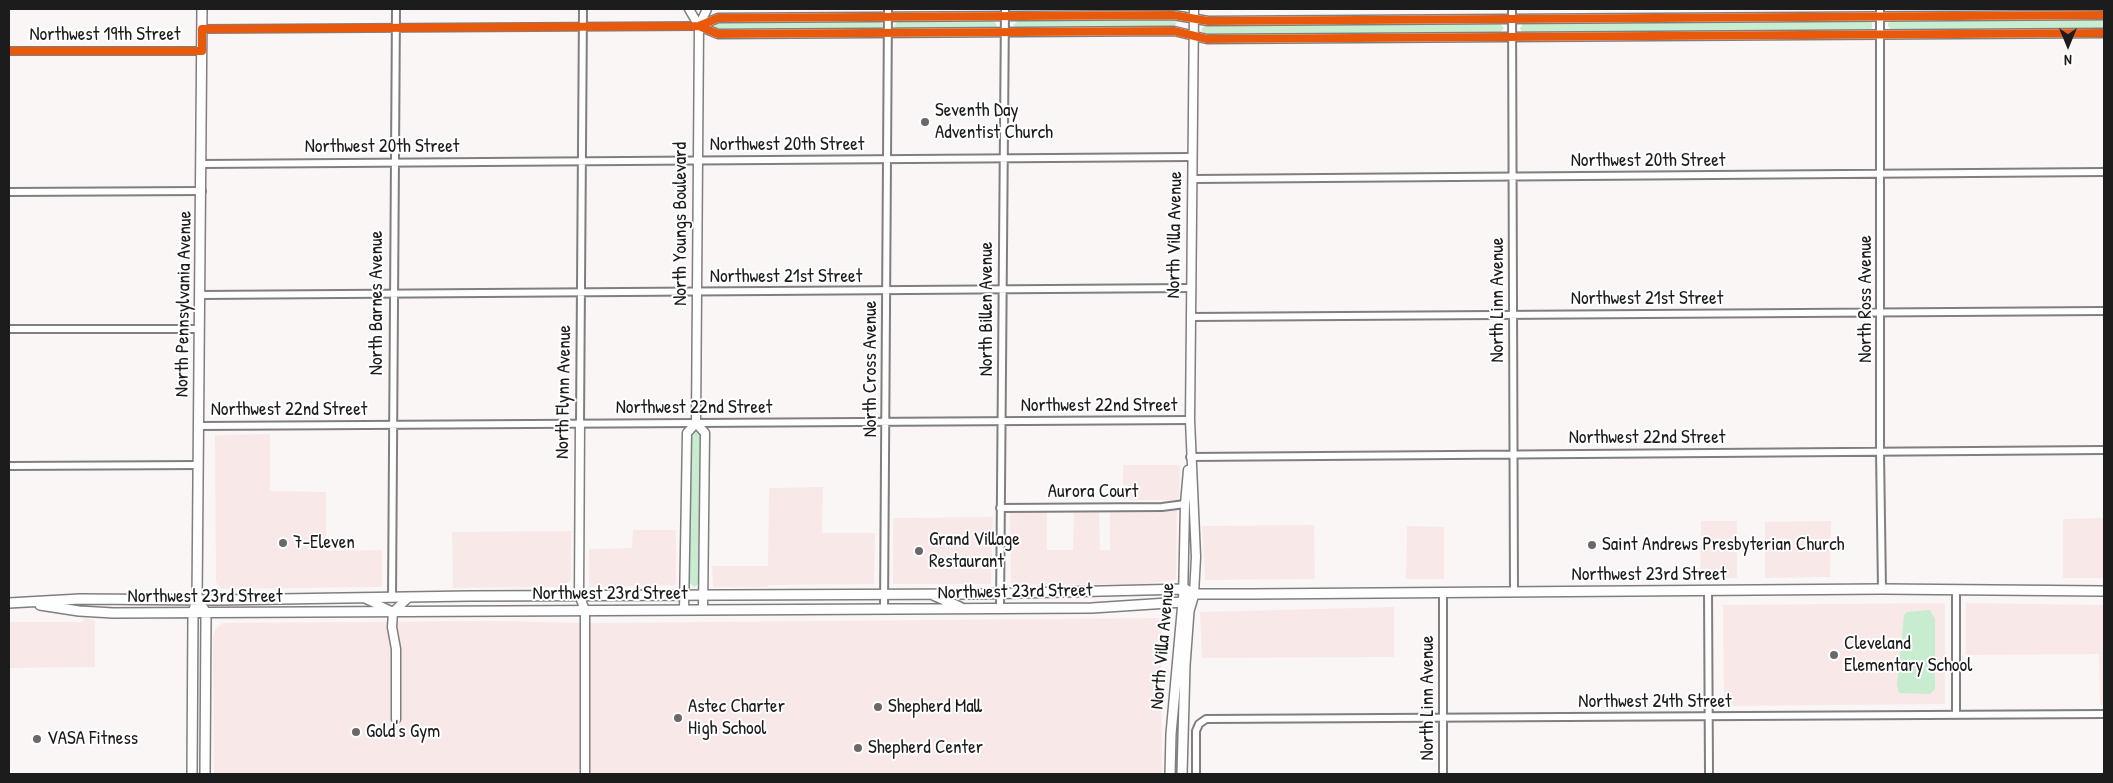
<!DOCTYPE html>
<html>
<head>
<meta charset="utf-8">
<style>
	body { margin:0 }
	#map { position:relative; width:2113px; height:783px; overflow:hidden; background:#fbf6f6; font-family:"Patrick Hand",sans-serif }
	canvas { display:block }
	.frame { position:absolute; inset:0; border:10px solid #1c1c1c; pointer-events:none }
	.north { position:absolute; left:2043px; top:20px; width:50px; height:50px; -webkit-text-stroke:4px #fff; paint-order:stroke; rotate:180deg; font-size:14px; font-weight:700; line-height:20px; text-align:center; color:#1c1c1c }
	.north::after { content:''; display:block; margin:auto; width:18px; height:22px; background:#1c1c1c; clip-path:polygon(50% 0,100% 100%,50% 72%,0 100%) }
</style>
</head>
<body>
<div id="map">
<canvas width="2113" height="783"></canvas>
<div class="frame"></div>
<div class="north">N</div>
</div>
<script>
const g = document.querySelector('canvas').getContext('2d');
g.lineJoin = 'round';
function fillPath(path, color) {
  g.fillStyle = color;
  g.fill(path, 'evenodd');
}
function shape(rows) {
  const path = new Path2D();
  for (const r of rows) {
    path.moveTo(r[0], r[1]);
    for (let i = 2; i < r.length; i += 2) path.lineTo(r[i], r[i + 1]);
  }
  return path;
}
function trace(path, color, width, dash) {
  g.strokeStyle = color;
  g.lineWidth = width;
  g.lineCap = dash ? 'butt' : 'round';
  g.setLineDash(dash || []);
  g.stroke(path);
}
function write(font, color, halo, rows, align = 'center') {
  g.font = font + ' "Patrick Hand",sans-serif';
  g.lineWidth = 4;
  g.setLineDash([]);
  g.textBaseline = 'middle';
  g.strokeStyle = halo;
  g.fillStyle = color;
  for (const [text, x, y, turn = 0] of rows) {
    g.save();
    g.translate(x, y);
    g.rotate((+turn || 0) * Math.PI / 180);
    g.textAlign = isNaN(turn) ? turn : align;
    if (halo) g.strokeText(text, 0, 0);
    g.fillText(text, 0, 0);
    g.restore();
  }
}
fillPath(shape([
	[270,434,270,491,326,492,326,551,382,550,382,587,221,589,216,582,215,435],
	[1123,465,1180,465,1179,500,1123,500],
	[823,487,822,533,875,533,874,584,768,585,768,587,713,587,712,566,768,566,769,488],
	[1110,510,1177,510,1176,580,1141,584,1011,585,1010,512,1047,511,1047,550,1073,550,1074,511,1099,511,1100,550,1110,550],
	[993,517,991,584,893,584,893,518],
	[2104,518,2104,578,2063,578,2063,519],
	[1701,521,1737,521,1737,578,1700,579],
	[1831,521,1830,577,1765,578,1765,522],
	[1314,525,1315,579,1205,580,1202,526],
	[1407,526,1444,527,1444,579,1406,579],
	[633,530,676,530,676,585,589,587,589,549,632,548],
	[571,531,571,580,563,587,453,588,452,532],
	[1945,603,1945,704,1724,706,1723,605],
	[1966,603,2104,605,2104,705,2100,705,2099,654,1966,655],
	[1394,607,1394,657,1202,658,1200,612],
	[84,618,95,620,95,667,9,668,9,622,83,622],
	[1161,618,1162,774,214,774,213,637,215,630,222,623,489,621,595,623]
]), '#f8e9e8');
fillPath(shape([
	[1173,19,1177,24,1172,27,1017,29,1013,25,1018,21],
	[2104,19,2104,30,1893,31,1888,26,1888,23,1894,20],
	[1869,20,1872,23,1872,28,1867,32,1522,33,1520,28,1525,22],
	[718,21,879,21,883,25,879,30,718,30,714,26],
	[898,21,994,21,997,25,994,29,899,30,894,26],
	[1499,23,1504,28,1499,34,1207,36,1201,30,1204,26,1207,25],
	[690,430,701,430,699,583,695,587,689,583],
	[1930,610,1935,619,1935,689,1930,694,1899,693,1897,685,1904,615,1907,612]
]), '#c8eccf');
const minor = shape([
	[1512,9,1514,592],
	[1880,9,1880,452,1882,589],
	[202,29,699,26],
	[9,51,202,51],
	[202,164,1192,157],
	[1193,179,2104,172],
	[9,192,202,191],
	[200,295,1191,288],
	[1191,317,2104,311],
	[9,329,200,329],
	[580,423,583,9],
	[199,426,1190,420],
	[1190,457,2104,450],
	[9,466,199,465],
	[1000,508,1162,507,1185,504],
	[1956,589,1956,715],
	[1708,591,1709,774],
	[1443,593,1443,774],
	[392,597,396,9],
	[1000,609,1005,9],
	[884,610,888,9],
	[1196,774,1196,731,1199,724,1206,719,2104,714]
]);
const tertiary = shape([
	[689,9,699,26],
	[699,26,718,34,1174,31,1207,39,2104,33],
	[699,26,718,18,1173,15,1208,21,2104,15],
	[580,423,579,595,585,610,585,774],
	[696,423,705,433,703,610],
	[1194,594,1196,557,1190,420,1194,9],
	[364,598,391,611],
	[1183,602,1185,504,1188,470],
	[684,610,687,433,696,423,699,26,707,9],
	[393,612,392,627,396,649,396,719],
	[393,612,409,597]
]);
const secondary = shape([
	[933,595,960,607],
	[9,603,80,599,217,600,470,596,980,594,1185,589,1194,594,1253,594,1882,589,2104,591],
	[40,605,79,611,113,613,1092,608,1183,602,1194,594],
	[203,608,206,613,205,774],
	[192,774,193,613,197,600,202,9],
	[1170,774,1171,734,1183,602],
	[1182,774,1185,665,1189,611,1194,594]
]);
trace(minor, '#807e7e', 10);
trace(tertiary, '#807e7e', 11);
trace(secondary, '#807e7e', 12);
trace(minor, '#fefefe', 6);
trace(tertiary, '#fefefe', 8);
trace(secondary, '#fefefe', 9);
trace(shape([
	[699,26,718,34,1174,31,1207,39,2104,33],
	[9,51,202,51,202,29,699,26,718,18,1173,15,1208,21,2104,15]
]), '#e8590c', 8);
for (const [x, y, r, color] of [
	[925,122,5,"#6a6868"],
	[283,543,5,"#6a6868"],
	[1592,545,5,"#6a6868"],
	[919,551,5,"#6a6868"],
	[1834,655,5,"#6a6868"],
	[878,707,5,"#6a6868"],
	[678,718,5,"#6a6868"],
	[356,732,5,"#6a6868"],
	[37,739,5,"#6a6868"],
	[858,748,5,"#6a6868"]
]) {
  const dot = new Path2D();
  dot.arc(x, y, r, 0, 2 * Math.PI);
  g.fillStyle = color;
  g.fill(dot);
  trace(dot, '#fff', 2);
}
write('19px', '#1c1c1c', '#fff', [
	["Northwest 19th Street",105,35],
	["Northwest 20th Street",787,145],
	["Northwest 20th Street",382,147],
	["Northwest 20th Street",1648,161],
	["North Youngs Boulevard",681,224,-90],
	["North Villa Avenue",1175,235,-89],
	["Northwest 21st Street",786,277],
	["Northwest 21st Street",1647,299],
	["North Ross Avenue",1866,299,-90],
	["North Linn Avenue",1498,300,-90],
	["North Barnes Avenue",377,303,-90],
	["North Pennsylvania Avenue",184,304,-89],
	["North Billen Avenue",987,309,-90],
	["North Cross Avenue",871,369,-90],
	["North Flynn Avenue",564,392,-89],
	["Northwest 22nd Street",1099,406],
	["Northwest 22nd Street",694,408],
	["Northwest 22nd Street",289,410],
	["Northwest 22nd Street",1647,438],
	["Aurora Court",1093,492],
	["Northwest 23rd Street",1649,575],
	["Northwest 23rd Street",1015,592,-1],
	["Northwest 23rd Street",610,594],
	["Northwest 23rd Street",205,597],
	["North Villa Avenue",1163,646,-85],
	["North Linn Avenue",1428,698,-90],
	["Northwest 24th Street",1655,702]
]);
write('19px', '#1c1c1c', '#fff', [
	["Seventh Day",935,111],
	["Adventist Church",935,133],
	["Grand Village",929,540],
	["Restaurant",929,562],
	["7-Eleven",293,543],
	["Saint Andrews Presbyterian Church",1602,545],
	["Cleveland",1844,644],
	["Elementary School",1844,666],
	["Astec Charter",688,707],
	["High School",688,729],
	["Shepherd Mall",888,707],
	["Gold's Gym",366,732],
	["VASA Fitness",47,739],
	["Shepherd Center",868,748]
], 'left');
</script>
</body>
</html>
